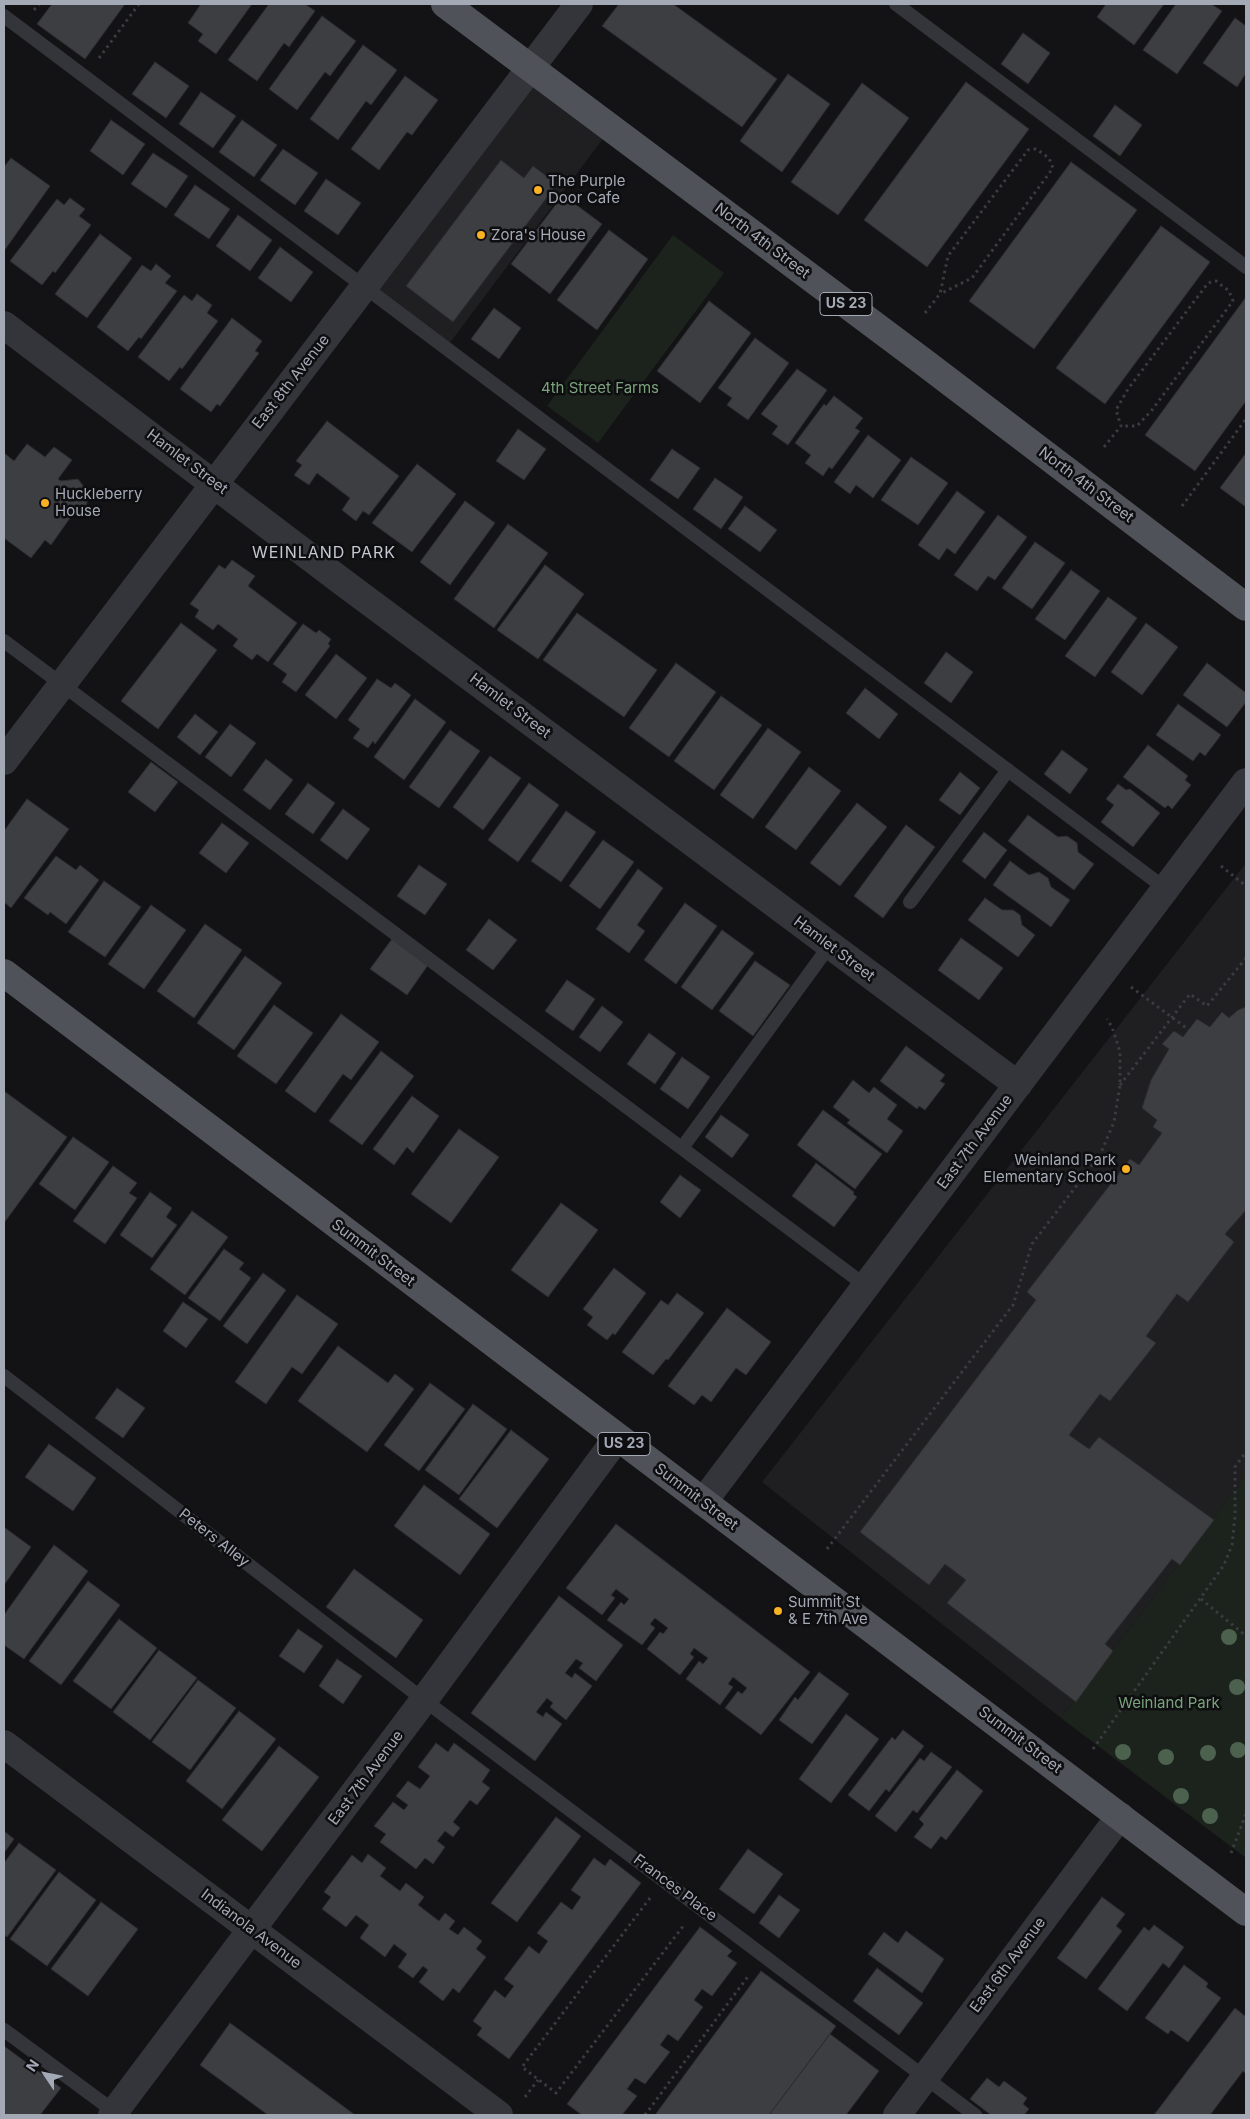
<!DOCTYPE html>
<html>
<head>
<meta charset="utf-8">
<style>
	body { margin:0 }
	#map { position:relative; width:1250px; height:2119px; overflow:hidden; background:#131315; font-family:Inter,sans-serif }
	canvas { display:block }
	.frame { position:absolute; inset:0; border:5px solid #a4a9b6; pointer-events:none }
	.north { position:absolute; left:20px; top:2049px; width:50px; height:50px; -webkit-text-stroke:4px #0e0e10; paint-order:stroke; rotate:304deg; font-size:14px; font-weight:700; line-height:20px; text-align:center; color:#a4a9b6 }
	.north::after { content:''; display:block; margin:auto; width:18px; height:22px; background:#a4a9b6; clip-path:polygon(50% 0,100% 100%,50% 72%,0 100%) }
</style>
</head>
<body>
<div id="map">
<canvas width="1250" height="2119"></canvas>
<div class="frame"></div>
<div class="north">N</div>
</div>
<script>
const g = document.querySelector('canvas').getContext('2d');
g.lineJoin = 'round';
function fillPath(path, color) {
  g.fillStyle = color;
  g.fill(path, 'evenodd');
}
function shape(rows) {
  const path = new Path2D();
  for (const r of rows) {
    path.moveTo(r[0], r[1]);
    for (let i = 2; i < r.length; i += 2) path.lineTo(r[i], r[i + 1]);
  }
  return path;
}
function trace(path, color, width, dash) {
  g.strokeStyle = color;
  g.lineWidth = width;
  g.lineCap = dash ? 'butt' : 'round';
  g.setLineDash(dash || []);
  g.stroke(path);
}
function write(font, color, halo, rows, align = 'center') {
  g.font = font + ' Inter,sans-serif';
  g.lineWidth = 5;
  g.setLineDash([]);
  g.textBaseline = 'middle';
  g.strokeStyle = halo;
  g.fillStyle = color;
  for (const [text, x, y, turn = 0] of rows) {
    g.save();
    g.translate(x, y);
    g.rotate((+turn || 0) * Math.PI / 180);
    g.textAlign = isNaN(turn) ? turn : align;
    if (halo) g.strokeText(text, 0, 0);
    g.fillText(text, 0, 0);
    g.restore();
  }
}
fillPath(shape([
	[531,68,611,128,446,348,364,287],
	[1246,863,1246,1476,1061,1718,762,1482]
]), '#1f1f22');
fillPath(shape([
	[673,235,724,273,598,443,547,406],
	[1246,1465,1246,1858,1061,1718,1242,1481]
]), '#1b231c');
const building = shape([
	[52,4,125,4,85,59,37,24,52,4],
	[201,4,252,4,216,54,198,41,203,34,188,23,201,4],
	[269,4,305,4,315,11,289,47,284,43,257,81,228,60,269,4],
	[619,4,673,4,777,79,742,127,602,26,619,4],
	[1106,4,1164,4,1134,45,1097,17,1106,4],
	[1176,4,1211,4,1222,11,1177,74,1143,50,1176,4],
	[322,16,356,41,330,76,325,72,297,110,269,89,322,16],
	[1235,18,1246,26,1246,73,1237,87,1203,63,1235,18],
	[1023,33,1050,53,1028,84,1001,64,1023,33],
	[363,45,397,70,371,105,366,101,338,140,310,119,363,45],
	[155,62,189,86,166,118,132,94,155,62],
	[788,74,830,104,782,172,740,141,788,74],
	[405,76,438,100,412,135,407,132,379,170,351,149,405,76],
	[966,82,1029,129,927,267,864,220,966,82],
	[862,83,909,118,838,215,791,182,862,83],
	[201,92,236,116,213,148,179,124,201,92],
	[1115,105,1142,125,1120,156,1093,136,1115,105],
	[111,120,145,144,123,175,90,151,111,120],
	[242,120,277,145,254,177,219,152,242,120],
	[283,149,318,173,295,205,260,180,283,149],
	[153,153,188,176,166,208,131,184,153,153],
	[11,158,50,186,4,251,4,167,11,158],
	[501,160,524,178,533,166,557,184,453,322,406,286,501,160],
	[1071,162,1137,210,1034,349,969,301,1071,162],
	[326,179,361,203,338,235,304,211,326,179],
	[195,185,230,209,209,239,174,215,195,185],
	[563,195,602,224,550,294,511,264,563,195],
	[70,198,85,209,79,216,91,225,55,273,53,271,42,285,10,261,57,199,64,205,70,198],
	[238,215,272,240,250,271,216,246,238,215],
	[1161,226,1210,262,1105,404,1056,368,1161,226],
	[609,230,648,259,597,330,557,300,609,230],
	[100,234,132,258,87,318,55,294,100,234],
	[280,247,313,272,291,302,258,278,280,247],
	[156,264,171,276,165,283,177,291,141,339,139,337,128,351,97,327,142,265,151,271,156,264],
	[197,294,212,305,207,313,218,321,182,369,180,367,169,381,138,357,184,295,192,301,197,294],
	[1246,297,1246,401,1195,471,1145,435,1246,297],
	[709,301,751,333,700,403,657,371,709,301],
	[494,308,521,328,499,359,471,339,494,308],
	[232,318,262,341,255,351,259,353,220,406,217,404,211,412,180,389,232,318],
	[755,338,789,363,748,420,727,405,732,398,718,388,755,338],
	[797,369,827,390,788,445,772,434,778,426,761,414,797,369],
	[834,396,863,418,855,428,860,431,832,469,829,467,823,476,805,463,811,455,795,443,824,404,826,406,834,396],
	[327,421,399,476,369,515,363,511,356,521,342,510,350,498,317,473,309,485,294,475,302,465,296,461,327,421],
	[518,429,546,449,524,480,496,461,518,429],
	[868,435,901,460,873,498,856,485,850,494,834,482,868,435],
	[27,444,45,457,54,447,72,460,58,479,61,481,78,479,88,492,88,499,86,506,78,512,66,514,70,518,51,545,45,540,31,558,4,538,4,453,14,461,27,444],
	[672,449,700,468,678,499,650,480,672,449],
	[1246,453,1246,507,1220,488,1246,453],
	[911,457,948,483,918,525,881,500,911,457],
	[417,464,456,494,412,552,372,523,417,464],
	[715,478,743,497,721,529,693,509,715,478],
	[957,491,985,512,955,554,947,548,939,560,918,545,957,491],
	[465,501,495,523,450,585,420,562,465,501],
	[745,506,777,530,760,552,728,529,745,506],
	[998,515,1027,537,995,580,988,576,977,591,954,575,998,515],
	[508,524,548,553,494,628,454,599,508,524],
	[1035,542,1065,563,1032,609,1002,588,1035,542],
	[232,560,255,576,248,586,297,623,268,662,257,654,252,660,233,646,238,639,218,624,213,630,195,617,199,610,190,604,219,565,225,569,232,560],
	[545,565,584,594,538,659,497,630,545,565],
	[1071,570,1100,591,1065,640,1035,619,1071,570],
	[1108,597,1137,618,1095,677,1065,656,1108,597],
	[577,613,657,670,624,717,543,660,577,613],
	[181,623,217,650,158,729,121,701,181,623],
	[1146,623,1178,647,1142,695,1111,672,1146,623],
	[303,624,316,633,319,630,331,639,328,644,330,646,296,692,282,682,287,674,273,664,303,624],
	[946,652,973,672,951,703,924,683,946,652],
	[336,654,367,678,336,719,305,695,336,654],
	[676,663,716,692,669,757,629,728,676,663],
	[1207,663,1246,693,1246,702,1227,727,1183,695,1207,663],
	[377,679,391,688,395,683,411,695,375,744,373,741,368,748,353,738,360,729,348,720,377,679],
	[865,688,898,714,879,739,846,713,865,688],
	[721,696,762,725,714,790,674,761,721,696],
	[415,699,446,722,404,780,374,757,415,699],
	[1178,704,1221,735,1205,756,1200,752,1193,761,1156,735,1178,704],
	[195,714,218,732,200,755,177,737,195,714],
	[230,724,256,743,231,777,205,757,230,724],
	[768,728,801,752,753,819,720,795,768,728],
	[450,730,480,751,439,808,409,787,450,730],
	[1148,745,1188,776,1185,780,1191,785,1172,809,1168,805,1165,808,1123,777,1148,745],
	[1062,750,1088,769,1070,794,1044,774,1062,750],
	[490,756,521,778,483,830,453,807,490,756],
	[266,759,293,780,270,810,243,790,266,759],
	[151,762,178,782,155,812,128,792,151,762],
	[809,767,841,791,796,850,765,827,809,767],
	[960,772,980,788,960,815,939,800,960,772],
	[308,783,335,803,313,834,285,814,308,783],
	[529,783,559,805,518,862,488,840,529,783],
	[1118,784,1126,790,1130,789,1160,813,1133,847,1101,822,1114,805,1106,799,1118,784],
	[27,799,69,829,11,908,4,902,4,831,27,799],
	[857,803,887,827,840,886,810,863,857,803],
	[343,809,370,829,347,860,320,840,343,809],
	[566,811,596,832,561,882,531,861,566,811],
	[1028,815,1058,837,1067,836,1077,843,1078,852,1094,864,1074,890,1008,841,1028,815],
	[222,823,249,843,226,873,199,853,222,823],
	[906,825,935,847,883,918,854,896,906,825],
	[984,832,1007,850,985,879,962,861,984,832],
	[603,840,634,862,600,909,569,886,603,840],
	[56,856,76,870,80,865,99,880,66,924,50,912,48,915,24,898,56,856],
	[1010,861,1029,875,1039,872,1048,878,1051,887,1070,900,1051,927,993,885,1010,861],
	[419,865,447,884,425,915,397,896,419,865],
	[638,869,663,888,637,925,645,931,629,953,596,929,638,869],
	[104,881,141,907,105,957,68,932,104,881],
	[985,898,1002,910,1013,910,1020,915,1022,925,1035,935,1018,957,968,920,985,898],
	[685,903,717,926,676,984,644,960,685,903],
	[151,905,186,930,144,989,108,964,151,905],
	[489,919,517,940,493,970,466,950,489,919],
	[205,924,242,950,194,1018,157,991,205,924],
	[722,930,754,953,712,1010,681,987,722,930],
	[961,938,1003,968,979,1000,938,970,961,938],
	[392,939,428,965,407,995,370,969,392,939],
	[245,956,282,983,234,1050,197,1023,245,956],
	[755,961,790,985,753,1036,719,1011,755,961],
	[567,980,595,999,573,1031,545,1011,567,980],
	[274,1005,313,1033,276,1084,237,1056,274,1005],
	[602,1006,623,1022,600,1052,579,1037,602,1006],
	[1246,1007,1246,1210,1225,1234,1234,1242,1188,1302,1177,1294,1146,1336,1156,1343,1110,1401,1100,1394,1069,1435,1089,1449,1099,1437,1214,1520,1180,1565,1172,1559,1105,1644,1113,1651,1076,1702,947,1603,966,1580,945,1564,929,1585,860,1532,1036,1300,1027,1292,1130,1159,1139,1165,1162,1133,1153,1127,1157,1120,1142,1108,1151,1080,1169,1049,1162,1044,1174,1031,1183,1037,1197,1019,1210,1027,1222,1012,1229,1018,1238,1010,1246,1007],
	[341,1014,379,1042,351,1080,343,1074,315,1113,285,1091,341,1014],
	[649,1033,676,1053,655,1084,627,1064,649,1033],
	[906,1046,945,1075,940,1081,945,1084,925,1110,919,1106,917,1109,880,1081,906,1046],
	[381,1051,414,1076,362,1145,329,1121,381,1051],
	[682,1057,710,1077,688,1109,660,1089,682,1057],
	[853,1080,869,1093,874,1087,897,1105,887,1119,903,1131,887,1153,847,1123,850,1120,833,1107,853,1080],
	[4,1091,67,1137,4,1223,4,1091],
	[412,1096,439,1116,413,1153,407,1147,394,1165,373,1149,412,1096],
	[823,1110,882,1154,855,1189,797,1145,823,1110],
	[721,1115,749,1135,732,1158,705,1137,721,1115],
	[459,1129,499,1157,451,1223,411,1194,459,1129],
	[73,1137,109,1162,75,1210,39,1184,73,1137],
	[816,1163,854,1192,853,1194,857,1197,834,1227,792,1196,816,1163],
	[113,1166,137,1183,129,1193,137,1198,105,1244,73,1221,113,1166],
	[680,1175,701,1190,680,1218,660,1202,680,1175],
	[150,1192,172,1208,166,1217,177,1225,152,1258,120,1235,150,1192],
	[561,1203,598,1230,548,1297,511,1270,561,1203],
	[192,1211,228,1237,185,1295,150,1269,192,1211],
	[224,1249,244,1263,239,1269,251,1278,220,1321,188,1298,224,1249],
	[614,1268,646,1293,615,1335,613,1333,607,1340,587,1325,593,1317,583,1309,614,1268],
	[263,1273,286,1290,247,1344,223,1326,263,1273],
	[677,1293,704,1313,668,1360,666,1359,653,1375,622,1352,661,1300,668,1305,677,1293],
	[297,1295,338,1324,302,1374,292,1367,266,1404,235,1382,297,1295],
	[183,1302,208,1319,186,1348,163,1331,183,1302],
	[727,1308,771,1342,746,1375,736,1368,711,1402,702,1395,694,1405,668,1386,727,1308],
	[338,1346,388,1383,395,1374,414,1389,367,1452,298,1401,338,1346],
	[430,1383,465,1409,419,1471,384,1445,430,1383],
	[117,1388,145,1408,123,1438,95,1418,117,1388],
	[473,1404,507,1429,459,1495,425,1470,473,1404],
	[511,1430,549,1459,497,1528,459,1499,511,1430],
	[49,1444,96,1478,73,1511,25,1477,49,1444],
	[424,1485,490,1534,460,1575,394,1526,424,1485],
	[616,1524,810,1672,761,1735,725,1708,738,1691,742,1694,747,1688,733,1677,728,1684,733,1687,720,1705,686,1679,699,1661,703,1664,708,1658,694,1648,690,1654,694,1657,680,1675,647,1649,660,1632,663,1634,668,1628,655,1618,650,1624,655,1628,642,1645,607,1620,621,1602,624,1605,629,1599,616,1589,611,1595,615,1598,602,1615,566,1588,616,1524],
	[4,1527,31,1547,4,1585,4,1527],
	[54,1545,88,1571,24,1659,4,1645,4,1615,54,1545],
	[354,1569,423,1620,396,1658,326,1607,354,1569],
	[88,1581,120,1605,61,1685,29,1661,88,1581],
	[559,1596,623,1645,596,1681,579,1668,583,1663,576,1659,565,1673,572,1678,575,1673,592,1686,566,1720,550,1707,553,1703,547,1698,536,1712,543,1717,546,1712,562,1724,535,1761,471,1713,559,1596],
	[119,1619,157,1648,111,1709,73,1681,119,1619],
	[298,1629,323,1646,304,1673,279,1656,298,1629],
	[159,1650,197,1678,150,1740,113,1712,159,1650],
	[337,1659,362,1676,343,1704,319,1686,337,1659],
	[819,1672,849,1694,812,1744,779,1720,795,1697,798,1700,819,1672],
	[198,1680,236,1708,190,1770,152,1742,198,1680],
	[239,1711,276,1739,222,1809,186,1781,239,1711],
	[846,1714,879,1739,831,1803,799,1779,846,1714],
	[903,1730,924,1746,889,1792,886,1789,869,1811,848,1795,892,1737,895,1740,903,1730],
	[436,1743,448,1752,454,1743,490,1770,482,1782,490,1788,477,1805,470,1800,453,1822,460,1828,453,1837,445,1831,437,1841,445,1847,433,1864,425,1858,416,1869,380,1842,386,1834,374,1826,393,1802,404,1810,408,1805,396,1796,408,1781,420,1789,430,1776,418,1767,436,1743],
	[279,1746,319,1777,262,1851,222,1820,279,1746],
	[931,1752,952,1767,917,1813,913,1810,896,1832,875,1816,920,1758,924,1761,931,1752],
	[957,1770,983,1791,946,1840,941,1836,931,1849,914,1837,924,1824,919,1819,957,1770],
	[556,1817,581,1836,517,1922,491,1903,556,1817],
	[4,1831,14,1839,4,1853,4,1831],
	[19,1843,56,1870,7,1937,4,1935,4,1863,19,1843],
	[748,1849,783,1874,754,1914,719,1889,748,1849],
	[368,1854,386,1868,380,1876,400,1891,406,1883,424,1897,418,1905,439,1921,445,1913,455,1921,449,1929,458,1935,464,1927,482,1941,476,1949,486,1957,459,1993,453,1988,443,2001,419,1982,428,1970,423,1966,413,1978,398,1967,407,1954,394,1944,385,1957,360,1938,369,1925,356,1915,346,1927,322,1909,331,1897,324,1892,352,1855,362,1863,368,1854],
	[594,1858,605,1866,610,1859,641,1883,509,2059,477,2035,482,2028,473,2021,495,1990,505,1998,514,1986,504,1979,529,1946,539,1954,548,1941,537,1933,561,1902,572,1910,581,1897,571,1890,594,1858],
	[59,1872,96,1900,47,1966,10,1939,59,1872],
	[779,1895,800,1910,779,1938,759,1923,779,1895],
	[1102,1897,1125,1914,1116,1926,1122,1931,1086,1979,1057,1958,1102,1897],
	[101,1902,138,1929,88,1996,51,1969,101,1902],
	[1154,1925,1184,1947,1169,1968,1163,1963,1127,2011,1098,1989,1144,1927,1149,1931,1154,1925],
	[700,1927,732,1951,727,1956,737,1963,712,1996,702,1989,694,2000,703,2007,678,2041,668,2034,660,2045,670,2052,645,2084,635,2078,627,2089,637,2096,622,2115,582,2115,567,2104,700,1927],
	[906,1931,944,1959,922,1993,868,1954,884,1932,898,1943,906,1931],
	[1184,1965,1208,1983,1206,1987,1221,1998,1188,2042,1171,2030,1168,2034,1145,2018,1184,1965],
	[877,1968,923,2003,899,2035,853,2001,877,1968],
	[761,1971,836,2026,769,2115,655,2115,761,1971],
	[1235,2008,1246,2017,1246,2074,1243,2071,1210,2115,1154,2115,1235,2008],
	[230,2023,252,2039,355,2115,268,2115,200,2065,230,2023],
	[830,2034,879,2071,846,2115,769,2115,830,2034],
	[4,2046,61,2088,40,2115,7,2115,4,2113,4,2046],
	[987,2078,999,2087,1004,2081,1027,2098,1023,2104,1029,2109,1024,2115,991,2115,970,2099,987,2078]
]);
fillPath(building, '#3d3e42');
trace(building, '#2d2d31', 1);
trace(shape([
	[34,10,39,4],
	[99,58,139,4],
	[925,313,940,294,948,256,1028,150,1036,149,1049,158,1053,168,972,278,940,294],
	[1104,447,1121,426,1116,410,1128,389,1208,283,1216,281,1229,291,1233,301,1152,410,1137,426,1121,426],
	[1182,506,1246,419],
	[1221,866,1246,886],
	[1131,987,1189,1030],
	[1120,1085,1190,994,1207,1006,1246,958],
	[827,1549,1013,1305,1032,1244,1100,1155,1114,1122,1120,1085,1120,1052,1112,1027,1107,1019],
	[1201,1599,1246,1636],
	[1093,1749,1224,1565,1232,1545,1235,1516,1235,1467,1246,1452],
	[1231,1853,1246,1814],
	[650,1898,522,2067,556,2093,684,1925],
	[525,2097,538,2080],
	[645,2115,749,1975]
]), '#3a3c41', 3, [2.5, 4]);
trace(shape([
	[896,4,1246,267],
	[4,16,1166,889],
	[4,641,866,1286],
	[910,902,1008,770],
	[682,1148,830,945],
	[4,1376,424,1700,975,2115],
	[4,2030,115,2112]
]), '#34353a', 14);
trace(shape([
	[4,325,340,580,1018,1085],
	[4,761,579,4],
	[703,1502,1246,782],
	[4,1744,499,2115],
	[897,2115,1120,1816]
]), '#34353a', 28);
trace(shape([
	[112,2115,424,1700,617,1438]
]), '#34353a', 28);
trace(shape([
	[445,4,925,363,1246,607],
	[4,973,1246,1912]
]), '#505259', 28);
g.fillStyle = '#4c624e';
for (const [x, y] of [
	[1229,1637],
	[1237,1687],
	[1238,1750],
	[1123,1752],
	[1208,1753],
	[1166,1757],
	[1181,1796],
	[1210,1816]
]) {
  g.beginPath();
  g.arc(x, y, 8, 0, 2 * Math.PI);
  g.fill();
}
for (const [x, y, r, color] of [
	[538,190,5,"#fab225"],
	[481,235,5,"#fab225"],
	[45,503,5,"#fab225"],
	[1126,1169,5,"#fab225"],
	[778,1611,5,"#fab225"]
]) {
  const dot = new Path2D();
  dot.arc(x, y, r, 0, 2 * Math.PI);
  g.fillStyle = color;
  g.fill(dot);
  trace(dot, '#0e0e10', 2);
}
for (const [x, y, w] of [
	[846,304,52],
	[624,1444,52]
]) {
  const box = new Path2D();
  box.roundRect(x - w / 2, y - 11.5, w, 23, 4);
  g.fillStyle = '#0e0e10';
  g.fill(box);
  trace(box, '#a4a9b6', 1);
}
write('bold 14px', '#a4a9b6', null, [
	["US 23",846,304],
	["US 23",624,1444]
]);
write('15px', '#a4a9b6', '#0e0e10', [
	["The Purple",548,181],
	["Door Cafe",548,198],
	["Zora's House",491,235],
	["Huckleberry",55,494],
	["House",55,511],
	["Weinland Park",1116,1160,"right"],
	["Elementary School",1116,1177,"right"],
	["Summit St",788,1602],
	["& E 7th Ave",788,1619]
], 'left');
write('15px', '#a4a9b6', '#0e0e10', [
	["North 4th Street",762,241,37],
	["East 8th Avenue",291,382,-52],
	["Hamlet Street",187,462,37],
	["North 4th Street",1086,485,37],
	["Hamlet Street",510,706,37],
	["Hamlet Street",834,949,37],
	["East 7th Avenue",975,1142,-53],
	["Summit Street",373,1253,37],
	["Summit Street",696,1497,37],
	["Peters Alley",214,1538,38],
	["Summit Street",1020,1740,37],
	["East 7th Avenue",366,1778,-53],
	["Frances Place",675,1888,37],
	["Indianola Avenue",251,1929,37],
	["East 6th Avenue",1008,1965,-53]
]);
write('15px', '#7aa27c', '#0e0e10', [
	["4th Street Farms",600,388],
	["Weinland Park",1169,1703]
]);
g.letterSpacing = '1px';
write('16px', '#c5c8d2', '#0e0e10', [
	["WEINLAND PARK",324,553]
]);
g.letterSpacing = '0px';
</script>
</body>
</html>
